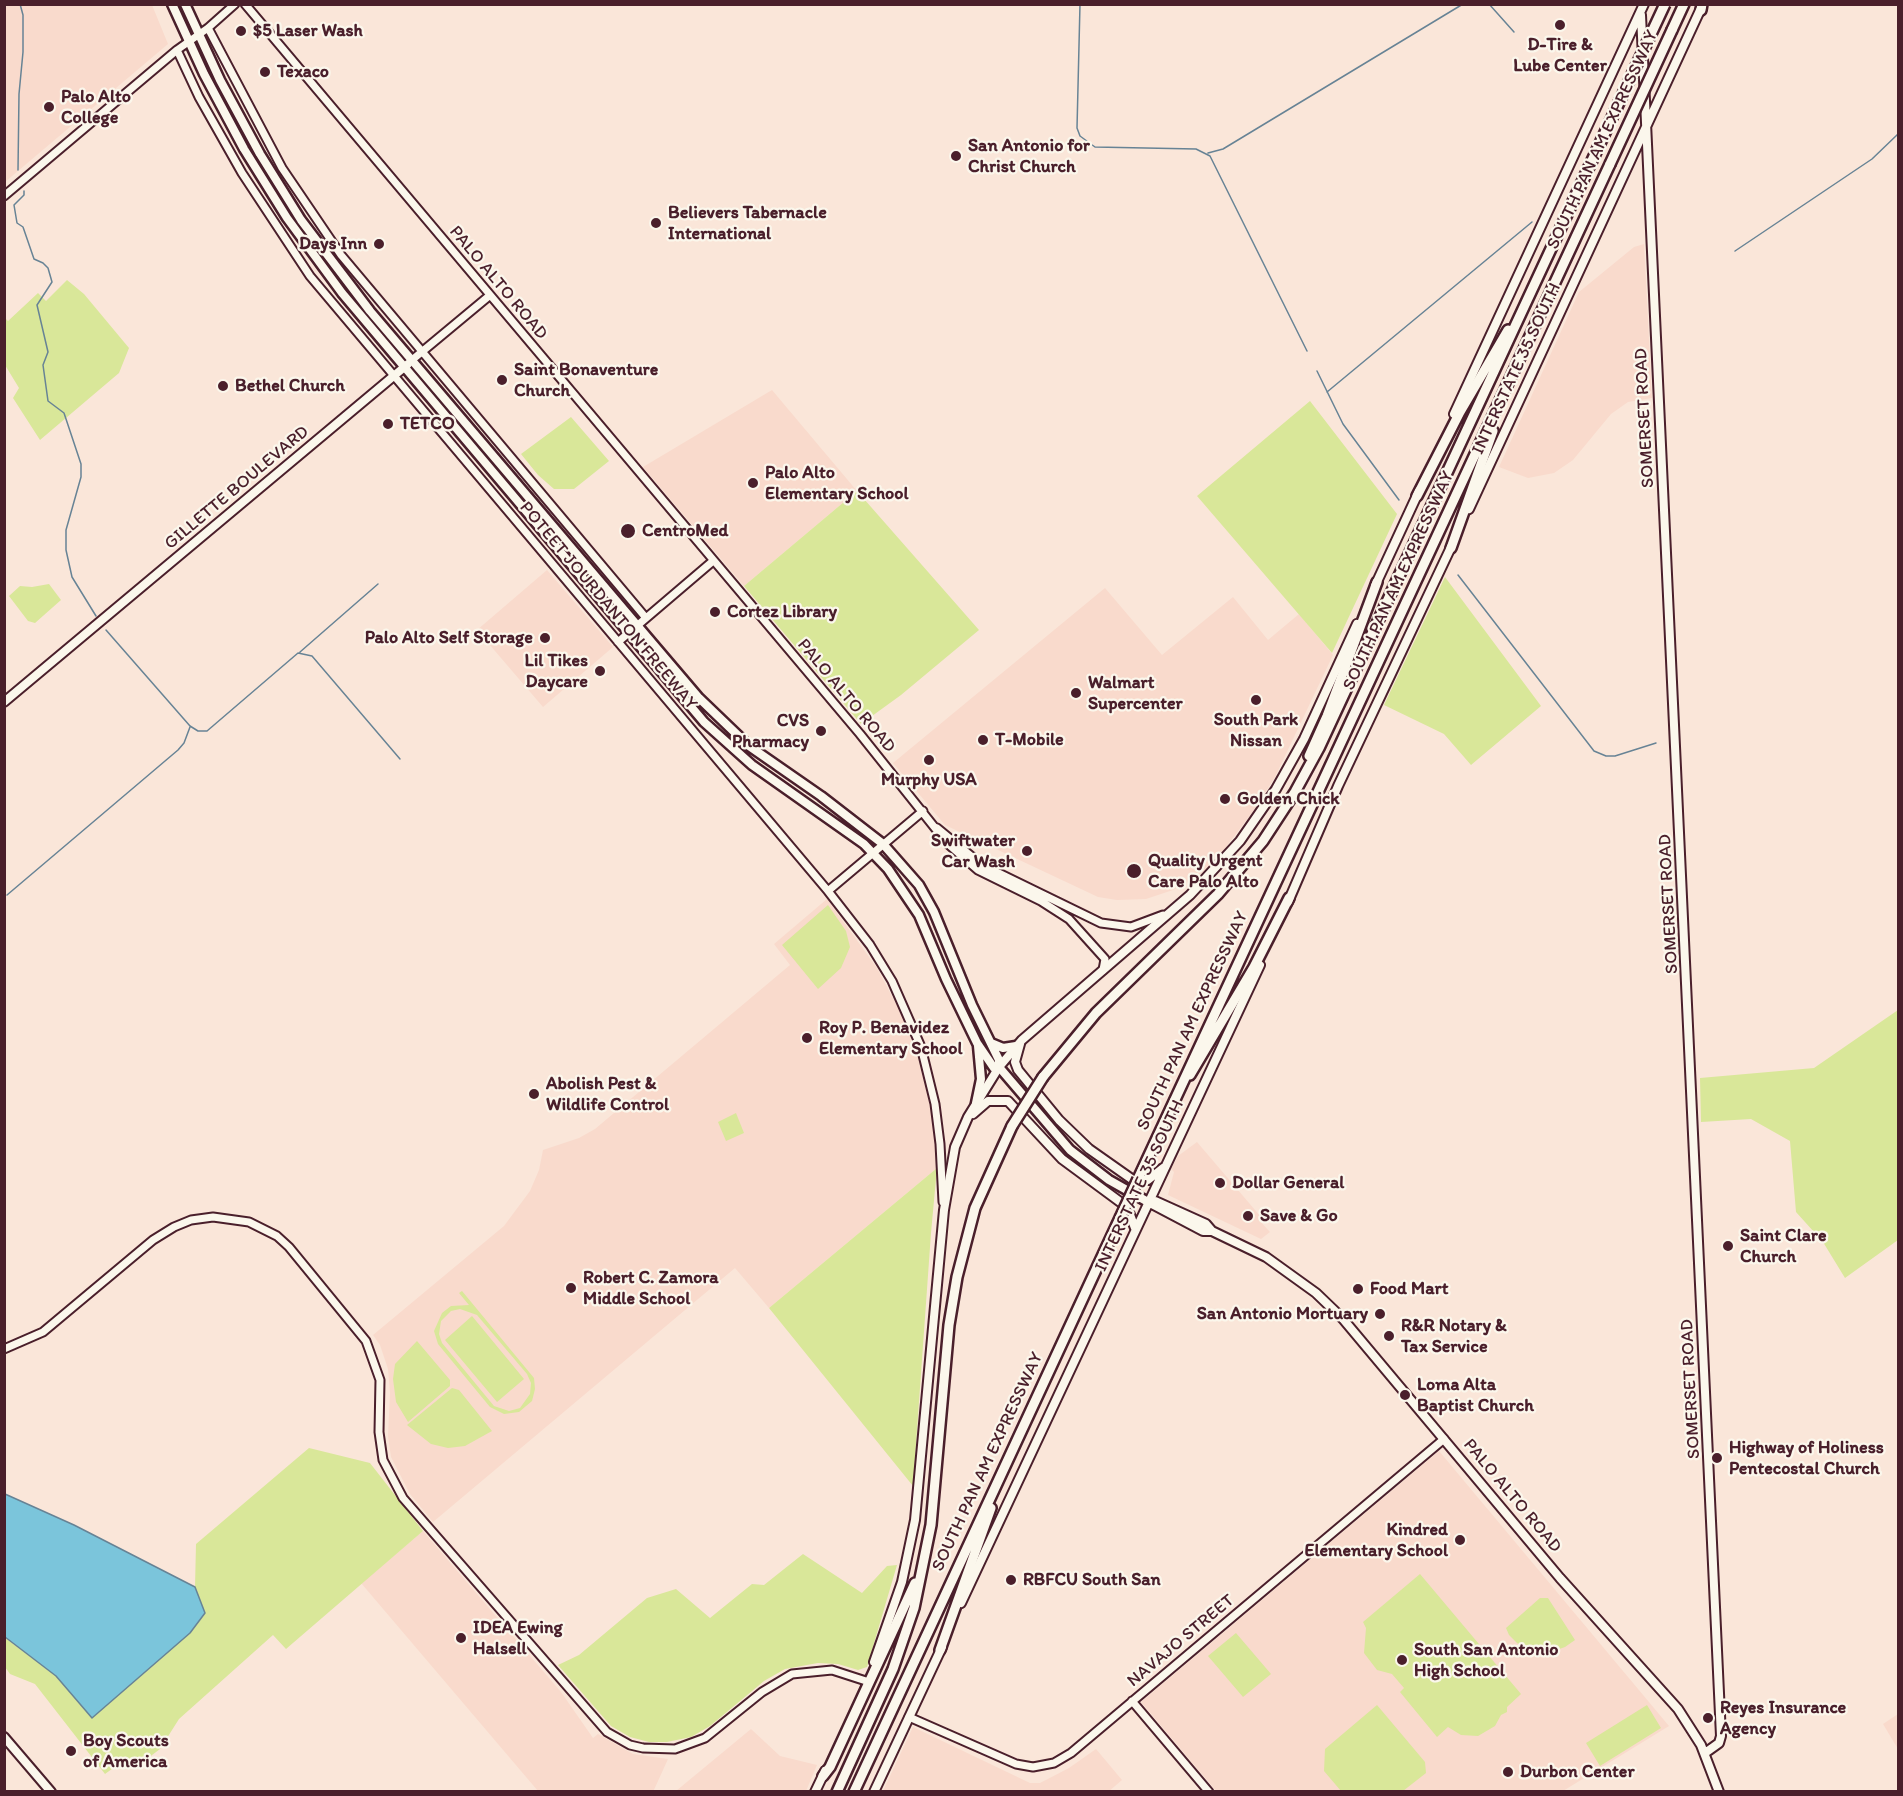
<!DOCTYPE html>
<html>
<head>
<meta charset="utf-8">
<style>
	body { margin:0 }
	#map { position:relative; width:1903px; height:1796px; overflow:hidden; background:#fae6d9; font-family:Itim,sans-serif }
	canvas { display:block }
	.frame { position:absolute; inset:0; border:6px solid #4a1f2b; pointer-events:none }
</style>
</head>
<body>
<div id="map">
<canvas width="1903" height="1796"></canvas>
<div class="frame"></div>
</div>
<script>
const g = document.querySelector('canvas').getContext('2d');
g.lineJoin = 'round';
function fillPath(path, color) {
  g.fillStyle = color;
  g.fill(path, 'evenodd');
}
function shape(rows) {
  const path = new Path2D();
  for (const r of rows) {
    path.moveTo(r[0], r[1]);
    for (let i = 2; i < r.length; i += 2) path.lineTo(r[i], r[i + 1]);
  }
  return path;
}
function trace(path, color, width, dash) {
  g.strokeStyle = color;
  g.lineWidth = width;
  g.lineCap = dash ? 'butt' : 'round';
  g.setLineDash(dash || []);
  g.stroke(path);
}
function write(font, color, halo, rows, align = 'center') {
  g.font = font + ' Itim,sans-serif';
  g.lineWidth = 4.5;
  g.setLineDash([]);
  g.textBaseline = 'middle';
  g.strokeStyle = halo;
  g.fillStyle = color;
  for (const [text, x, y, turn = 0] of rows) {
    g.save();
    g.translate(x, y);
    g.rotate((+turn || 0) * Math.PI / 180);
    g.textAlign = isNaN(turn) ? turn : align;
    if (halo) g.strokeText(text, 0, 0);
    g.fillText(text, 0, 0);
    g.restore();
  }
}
fillPath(shape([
	[5,4,152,5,168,44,5,182],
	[1644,244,1652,398,1628,402,1611,414,1573,460,1554,473,1528,478,1499,467,1579,292,1634,247],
	[772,390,857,491,744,586,643,467],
	[547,570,613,647,543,707,477,630],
	[1105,588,1162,655,1233,597,1268,640,1299,614,1333,655,1275,777,1257,806,1217,859,1196,878,1173,890,1146,899,1117,900,1098,897,945,825,893,763],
	[827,899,877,968,903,1017,918,1058,932,1113,937,1168,769,1308,735,1268,433,1522,410,1494,391,1457,388,1436,390,1393,388,1369,380,1345,373,1335,504,1226,530,1191,539,1170,543,1150,579,1138,595,1129,790,965,774,944],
	[1197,1142,1261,1217,1259,1220,1270,1232,1261,1239,1168,1195,1174,1172,1171,1169,1178,1156],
	[1439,1451,1669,1726,1563,1791,1217,1792,1141,1702],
	[423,1531,561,1692,593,1738,598,1734,633,1754,668,1759,653,1792,538,1791,361,1583],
	[1898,1714,1898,1749,1883,1724],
	[913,1727,1030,1783,1040,1783,1069,1768,1096,1749,1122,1780,1108,1792,883,1791],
	[751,1729,780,1756,817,1765,806,1791,676,1791]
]), '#f9dacc');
fillPath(shape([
	[67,280,84,294,129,348,119,373,40,440,13,398,19,388,5,365,5,318,8,321,38,293,46,301],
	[1310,401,1397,514,1332,653,1197,496],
	[571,417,609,461,574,489,554,489,538,475,521,454],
	[857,491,979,630,901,695,861,724,744,586],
	[1445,577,1541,706,1471,765,1444,734,1384,705],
	[49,584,61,600,35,623,28,621,9,596,20,586,32,587],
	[828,905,846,931,850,947,841,968,818,989,782,945],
	[1898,1010,1898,1240,1845,1278,1823,1242,1796,1212,1790,1141,1751,1119,1701,1122,1700,1078,1814,1068],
	[736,1113,744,1133,726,1141,718,1122],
	[937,1168,931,1233,913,1486,769,1308],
	[462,1291,534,1378,535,1389,532,1401,519,1412,504,1414,490,1407,438,1344,434,1331,442,1313,451,1306,469,1305,459,1293],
	[460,1309,477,1315,527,1374,531,1383,530,1394,520,1408,509,1411,494,1406,442,1343,439,1334,441,1321,451,1311],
	[472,1316,524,1379,497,1402,445,1340],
	[417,1341,450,1380,450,1386,408,1422,396,1402,393,1379,395,1364],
	[452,1388,459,1390,492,1431,465,1446,448,1448,431,1444,407,1425],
	[309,1448,370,1463,423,1531,286,1649,273,1635,179,1719,160,1749,135,1768,116,1766,105,1774,35,1684,10,1674,5,1667,4,1637,56,1676,92,1718,190,1633,205,1613,195,1587,196,1544],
	[803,1554,862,1593,887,1566,897,1565,867,1667,858,1670,838,1664,818,1663,785,1669,764,1681,710,1726,691,1737,667,1742,649,1742,630,1737,611,1726,558,1665,579,1655,647,1598,676,1589,710,1618,752,1584,764,1585],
	[1420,1574,1521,1694,1507,1707,1507,1712,1501,1715,1495,1726,1478,1736,1461,1735,1448,1727,1437,1737,1400,1692,1404,1688,1392,1674,1377,1670,1364,1653,1366,1628,1363,1622],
	[1540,1598,1548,1598,1575,1640,1565,1647,1551,1652,1528,1650,1517,1643,1509,1635,1506,1628],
	[1236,1633,1271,1674,1243,1697,1208,1656],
	[1377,1705,1425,1762,1426,1773,1403,1791,1341,1791,1324,1771,1325,1749],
	[1647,1705,1661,1728,1600,1766,1586,1743]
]), '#d9e799');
const water = shape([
	[5,1494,74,1525,195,1587,205,1613,190,1633,92,1718,56,1676,5,1637,5,1494]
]);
fillPath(water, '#7bc5db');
trace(water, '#678395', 1.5);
trace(shape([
	[1080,4,1077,128,1080,136,1095,147,1196,149,1210,156,1307,351],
	[1489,4,1514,32],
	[1208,153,1223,149,1463,4],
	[18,170,19,94,23,52,23,15,20,4],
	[24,191,24,195,14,205,17,223,23,227,34,259,43,263,48,268,52,282,37,305,48,352,43,365,48,401,64,413,81,464,81,477,66,530,66,550,72,577,96,616],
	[1735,251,1872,159,1898,134],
	[1317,371,1343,424,1399,500],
	[1327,392,1532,222],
	[1458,575,1594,751,1606,756,1615,756,1656,743],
	[106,630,190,726,198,731,207,731,298,653,312,656,400,759],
	[300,652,378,584],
	[7,895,178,750,184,743,190,727]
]), '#678395', 1.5);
const tertiary = shape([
	[245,4,860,734,947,843,978,870,1041,901,1069,919,1105,959,1103,970],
	[208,28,282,168,341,255,646,618],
	[177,50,199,97,242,173,310,276,828,891,870,945,892,981,921,1047,935,1104,940,1144,943,1202],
	[4,196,177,50,208,28,235,4],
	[412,360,489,296],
	[618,642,713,561],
	[937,828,982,865,1101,923,1131,927,1163,915],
	[828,891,923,811],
	[4,1349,43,1332,153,1240,174,1227,191,1220,213,1217,249,1222,277,1236,289,1247,366,1341,380,1380,379,1432,383,1460,403,1498,607,1732,630,1745,643,1748,675,1749,705,1738,762,1692,792,1674,832,1670,866,1681],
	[1132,1701,1209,1792],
	[909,1717,1016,1764,1033,1767,1054,1763,1071,1753,1444,1439]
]);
const secondary = shape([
	[1641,15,1721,1736,1719,1743,1705,1753],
	[1454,414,1644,4],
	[1469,509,1702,6],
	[1375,586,1419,491],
	[4,702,408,364],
	[1288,902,1338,786,1452,545],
	[1020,1044,1015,1062,1018,1070,1059,1120,1089,1149,1133,1180,1148,1180,1163,1168],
	[973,1114,988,1101,1008,1101,1062,1159,1127,1207,1135,1228],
	[1148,1202,1203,1231,1212,1231,1266,1257,1316,1293,1343,1319,1560,1578,1678,1709,1701,1745,1719,1792],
	[1148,1202,1155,1201,1206,1224,1212,1231],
	[961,1603,1260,965],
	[874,1662,902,1582,915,1520,944,1210,955,1147,968,1117,999,1067,1022,1040,1190,895,1240,841,1276,789,1304,739,1357,624],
	[4,1737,51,1792],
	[815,1792,825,1771],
	[874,1792,942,1647]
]);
const primary = shape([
	[172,4,204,74,244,149,287,218,342,293,704,722,752,765,864,844,888,869,919,915,946,979,977,1043,994,1068,999,1067,1070,1150,1109,1180,1148,1202],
	[185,4,220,80,260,154,301,220,370,311,699,698,749,746,821,796,883,844,919,885,934,912,972,1005,999,1060,999,1067],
	[991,1043,1003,1048,1016,1046],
	[976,1103,981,1079,978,1046]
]);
const motorway = shape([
	[1701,10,1702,4],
	[1672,30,1684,4],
	[1417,496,1460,412,1508,330],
	[1451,548,1493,431],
	[1309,756,1327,716,1377,582],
	[1190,1075,1254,967,1289,898],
	[1043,1077,1096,1013,1218,894,1263,841,1295,792,1319,748,1609,124],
	[1138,1179,1610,164],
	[940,1650,991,1508],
	[823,1776,830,1767,915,1583],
	[837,1792,893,1669,914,1608,931,1525,949,1325,957,1277,975,1208,1012,1126],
	[854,1792,1120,1218]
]);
trace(tertiary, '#4a1f2b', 11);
trace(secondary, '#4a1f2b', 12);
trace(primary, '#4a1f2b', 13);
trace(motorway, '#4a1f2b', 14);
trace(tertiary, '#fbf7ec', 7);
trace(secondary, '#fbf7ec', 8);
trace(primary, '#fbf7ec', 8);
trace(motorway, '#fbf7ec', 9);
const motorwayBridge = shape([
	[1609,124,1665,4],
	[1610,164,1672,30],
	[1012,1126,1043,1077],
	[1120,1218,1138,1179]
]);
trace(motorwayBridge, '#4a1f2b', 14, []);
trace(motorwayBridge, '#fbf7ec', 9);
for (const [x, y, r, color] of [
	[1560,25,6,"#4a1f2b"],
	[241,31,6,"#4a1f2b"],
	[265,72,6,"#4a1f2b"],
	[49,107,6,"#4a1f2b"],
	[956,156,6,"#4a1f2b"],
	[656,223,6,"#4a1f2b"],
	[379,244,6,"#4a1f2b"],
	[502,380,6,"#4a1f2b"],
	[223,386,6,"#4a1f2b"],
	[388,424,6,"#4a1f2b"],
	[753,483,6,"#4a1f2b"],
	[628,531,8,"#4a1f2b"],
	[715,612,6,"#4a1f2b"],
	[545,638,6,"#4a1f2b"],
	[600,671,6,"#4a1f2b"],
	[1076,693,6,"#4a1f2b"],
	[1256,700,6,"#4a1f2b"],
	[821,731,6,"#4a1f2b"],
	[983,740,6,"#4a1f2b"],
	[929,760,6,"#4a1f2b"],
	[1225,799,6,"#4a1f2b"],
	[1027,851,6,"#4a1f2b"],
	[1134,871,8,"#4a1f2b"],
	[807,1038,6,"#4a1f2b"],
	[534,1094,6,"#4a1f2b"],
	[1220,1183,6,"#4a1f2b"],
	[1248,1216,6,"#4a1f2b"],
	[1728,1246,6,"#4a1f2b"],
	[571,1288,6,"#4a1f2b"],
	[1358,1289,6,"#4a1f2b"],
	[1380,1314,6,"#4a1f2b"],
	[1389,1336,6,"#4a1f2b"],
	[1405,1395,6,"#4a1f2b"],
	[1717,1458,6,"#4a1f2b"],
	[1460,1540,6,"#4a1f2b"],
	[1011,1580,6,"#4a1f2b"],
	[461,1638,6,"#4a1f2b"],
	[1402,1660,6,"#4a1f2b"],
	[1708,1718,6,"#4a1f2b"],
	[71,1751,6,"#4a1f2b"],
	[1508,1772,6,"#4a1f2b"]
]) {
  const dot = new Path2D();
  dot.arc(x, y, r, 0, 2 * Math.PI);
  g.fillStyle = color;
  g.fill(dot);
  trace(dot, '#fbf7ec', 2);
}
write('bold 18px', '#4a1f2b', '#fbf7ec', [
	["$5 Laser Wash",253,31],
	["D-Tire &",1560,45,"center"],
	["Lube Center",1560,66,"center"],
	["Texaco",277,72],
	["Palo Alto",61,97],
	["College",61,118],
	["San Antonio for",968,146],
	["Christ Church",968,167],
	["Believers Tabernacle",668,213],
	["International",668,234],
	["Days Inn",367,244,"right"],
	["Saint Bonaventure",514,370],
	["Church",514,391],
	["Bethel Church",235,386],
	["TETCO",400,424],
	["Palo Alto",765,473],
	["Elementary School",765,494],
	["CentroMed",642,531],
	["Cortez Library",727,612],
	["Palo Alto Self Storage",533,638,"right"],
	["Lil Tikes",588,661,"right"],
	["Daycare",588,682,"right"],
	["Walmart",1088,683],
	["Supercenter",1088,704],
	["South Park",1256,720,"center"],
	["Nissan",1256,741,"center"],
	["CVS",809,721,"right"],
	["Pharmacy",809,742,"right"],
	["T-Mobile",995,740],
	["Murphy USA",929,780,"center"],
	["Golden Chick",1237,799],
	["Swiftwater",1015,841,"right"],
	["Car Wash",1015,862,"right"],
	["Quality Urgent",1148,861],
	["Care Palo Alto",1148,882],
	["Roy P. Benavidez",819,1028],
	["Elementary School",819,1049],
	["Abolish Pest &",546,1084],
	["Wildlife Control",546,1105],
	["Dollar General",1232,1183],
	["Save & Go",1260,1216],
	["Saint Clare",1740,1236],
	["Church",1740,1257],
	["Robert C. Zamora",583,1278],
	["Middle School",583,1299],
	["Food Mart",1370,1289],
	["San Antonio Mortuary",1368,1314,"right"],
	["R&R Notary &",1401,1326],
	["Tax Service",1401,1347],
	["Loma Alta",1417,1385],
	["Baptist Church",1417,1406],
	["Highway of Holiness",1729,1448],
	["Pentecostal Church",1729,1469],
	["Kindred",1448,1530,"right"],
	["Elementary School",1448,1551,"right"],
	["RBFCU South San",1023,1580],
	["IDEA Ewing",473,1628],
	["Halsell",473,1649],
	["South San Antonio",1414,1650],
	["High School",1414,1671],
	["Reyes Insurance",1720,1708],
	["Agency",1720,1729],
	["Boy Scouts",83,1741],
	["of America",83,1762],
	["Durbon Center",1520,1772]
], 'left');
write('18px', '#4a1f2b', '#fbf7ec', [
	["SOUTH PAN AM EXPRESSWAY",1603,140,-65],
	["PALO ALTO ROAD",498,283,50],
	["INTERSTATE 35 SOUTH",1517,369,-65],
	["SOMERSET ROAD",1645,418,-93],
	["GILLETTE BOULEVARD",237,488,-40],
	["SOUTH PAN AM EXPRESSWAY",1399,581,-65],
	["POTEET JOURDANTON FREEWAY",608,606,50],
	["PALO ALTO ROAD",846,696,50],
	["SOMERSET ROAD",1669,904,-93],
	["SOUTH PAN AM EXPRESSWAY",1193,1021,-65],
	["INTERSTATE 35 SOUTH",1140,1186,-65],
	["SOMERSET ROAD",1691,1389,-93],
	["SOUTH PAN AM EXPRESSWAY",988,1462,-65],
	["PALO ALTO ROAD",1512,1496,50],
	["NAVAJO STREET",1181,1641,-40]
]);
</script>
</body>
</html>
